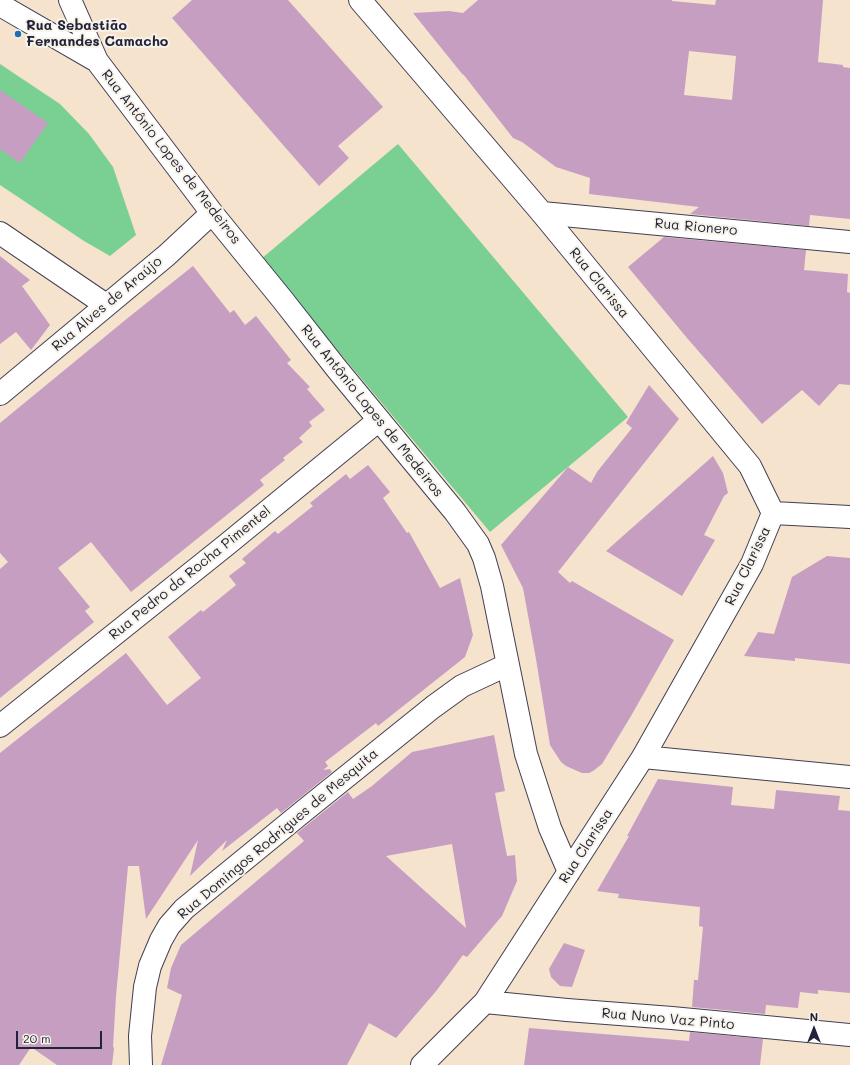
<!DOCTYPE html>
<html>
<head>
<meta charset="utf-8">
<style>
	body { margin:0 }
	#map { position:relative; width:850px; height:1065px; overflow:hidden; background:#f5e3cd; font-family:Mali,sans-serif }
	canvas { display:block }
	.north { position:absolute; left:794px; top:1009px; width:40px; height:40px; -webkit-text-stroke:3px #f7f3e8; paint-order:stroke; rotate:0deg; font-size:11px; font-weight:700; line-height:16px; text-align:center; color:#22223b }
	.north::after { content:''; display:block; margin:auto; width:14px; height:18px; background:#22223b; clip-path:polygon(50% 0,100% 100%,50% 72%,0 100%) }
	.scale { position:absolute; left:16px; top:1031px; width:86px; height:18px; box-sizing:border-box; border:2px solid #22223b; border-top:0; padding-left:5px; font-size:12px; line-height:14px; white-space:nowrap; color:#22223b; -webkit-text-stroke:3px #f7f3e8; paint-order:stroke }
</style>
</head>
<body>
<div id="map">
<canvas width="850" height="1065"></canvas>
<div class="north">N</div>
<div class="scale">20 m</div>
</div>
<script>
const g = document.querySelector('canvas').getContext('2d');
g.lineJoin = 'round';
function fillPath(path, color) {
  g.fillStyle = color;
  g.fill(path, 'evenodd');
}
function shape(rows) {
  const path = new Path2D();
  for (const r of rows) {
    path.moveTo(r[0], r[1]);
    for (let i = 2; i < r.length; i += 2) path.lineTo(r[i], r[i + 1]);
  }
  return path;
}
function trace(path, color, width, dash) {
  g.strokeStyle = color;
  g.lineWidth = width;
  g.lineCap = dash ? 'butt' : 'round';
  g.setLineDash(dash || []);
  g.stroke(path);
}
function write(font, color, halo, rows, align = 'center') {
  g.font = font + ' Mali,sans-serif';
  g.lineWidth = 4;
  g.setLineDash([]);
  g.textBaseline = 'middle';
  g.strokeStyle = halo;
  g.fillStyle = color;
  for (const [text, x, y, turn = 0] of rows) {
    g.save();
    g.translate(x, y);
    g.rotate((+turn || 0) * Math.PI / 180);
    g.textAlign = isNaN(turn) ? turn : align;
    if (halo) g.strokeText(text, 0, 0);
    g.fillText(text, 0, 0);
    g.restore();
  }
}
fillPath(shape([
	[0,64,60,104,89,134,113,167,136,235,110,256,84,241,0,185],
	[398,144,628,417,490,532,261,259]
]), '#7acf93');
fillPath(shape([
	[192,0,288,0,383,107,338,146,349,158,319,186,172,18],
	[478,0,672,0,672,1,715,5,716,0,823,0,818,62,843,65,843,67,850,68,850,219,810,215,809,226,690,214,699,207,589,194,590,178,556,167,522,142,513,138,463,74,463,75,413,13,449,11,463,13],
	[689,51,736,56,732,100,684,95],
	[0,90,48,123,20,163,0,149],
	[664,237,806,250,804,270,848,274,847,292,850,293,850,385,839,384,819,406,802,390,762,424,687,338,628,267],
	[0,256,30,280,22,286,50,325,31,350,16,332,0,344],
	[193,266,230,313,234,310,245,325,256,316,291,360,287,363,310,387,307,389,325,410,309,422,312,426,299,438,303,442,283,458,285,460,260,480,264,485,131,592,91,542,58,568,90,607,85,611,94,622,0,698,0,569,8,562,0,553,0,423,129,317],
	[649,385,679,419,558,572,570,583,572,581,674,640,631,716,602,764,593,771,589,773,582,773,566,766,561,762,550,745,536,659,523,588,501,545,568,467,591,483,597,472,632,428,626,423],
	[713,456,723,473,728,493,724,496,704,535,715,540,682,596,606,551],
	[368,465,390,492,383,498,407,533,409,532,440,588,460,578,465,599,473,635,465,657,378,726,376,723,325,762,328,766,323,770,330,769,332,772,281,813,277,808,222,851,227,840,190,876,198,840,146,919,139,866,128,866,116,996,113,1047,114,1048,112,1065,57,1065,31,1047,19,1065,0,1065,0,753,126,653,167,705,201,678,168,637,201,610,203,612,236,585,229,576,246,563,242,559,275,531,278,534,313,506,310,503,346,474,350,479],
	[827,556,850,558,850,664,795,658,795,661,744,656,758,632,774,634,792,577],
	[494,735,505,791,495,793,507,856,515,855,517,881,502,916,467,957,463,955,437,990,396,1038,369,1023,347,1065,161,1065,182,995,167,988,171,968,181,945,304,841,297,833,348,792,353,799,372,786,412,752],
	[452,844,466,928,386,856],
	[658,779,733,787,731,805,774,809,776,790,840,796,838,810,850,811,850,993,818,990,818,994,800,992,798,1008,766,1005,765,1014,692,1007,694,980,698,980,703,927,699,926,700,907,618,898,619,894,597,891,629,836,627,836],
	[564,943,585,950,572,987,560,986,551,977,549,969],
	[529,1028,689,1041,690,1032,763,1039,760,1065,524,1065]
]), '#c69ec2');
const minor = shape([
	[70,0,97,61,212,213,282,299,337,369,455,512,478,544,484,558,492,586,526,754,550,828,569,872],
	[360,0,542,213,750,466,773,513,752,564,643,757,485,1002,422,1065],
	[0,5,97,61],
	[542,213,850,242],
	[0,233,106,305],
	[0,394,167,255,212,213],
	[773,513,850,517],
	[0,726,225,546,379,420],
	[643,757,850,777],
	[485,1002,567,1010,672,1018,850,1035],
	[141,1065,140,1036,145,987,150,966,161,940,169,926,184,909,305,810,433,707,462,686,507,665]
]);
trace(minor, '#423f51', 24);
trace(minor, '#fff', 22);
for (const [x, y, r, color] of [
	[18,34,4,"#1f6fb2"]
]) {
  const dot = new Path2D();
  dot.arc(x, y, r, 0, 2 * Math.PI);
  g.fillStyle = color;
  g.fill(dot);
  trace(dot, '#f7f3e8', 1.5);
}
write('bold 14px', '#22223b', '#f7f3e8', [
	["Rua Sebastião",26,26],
	["Fernandes Camacho",26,42]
], 'left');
write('14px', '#22223b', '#f7f3e8', [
	["Rua Antônio Lopes de Medeiros",171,157,52],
	["Rua Rionero",696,227,5],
	["Rua Clarissa",599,283,51],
	["Rua Alves de Araújo",107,304,-40],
	["Rua Antônio Lopes de Medeiros",372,411,51],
	["Rua Clarissa",748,566,-64],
	["Rua Pedro da Rocha Pimentel",190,573,-39],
	["Rua Domingos Rodrigues de Mesquita",278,834,-40],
	["Rua Clarissa",586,846,-57],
	["Rua Nuno Vaz Pinto",668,1019,5]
]);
</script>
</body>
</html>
